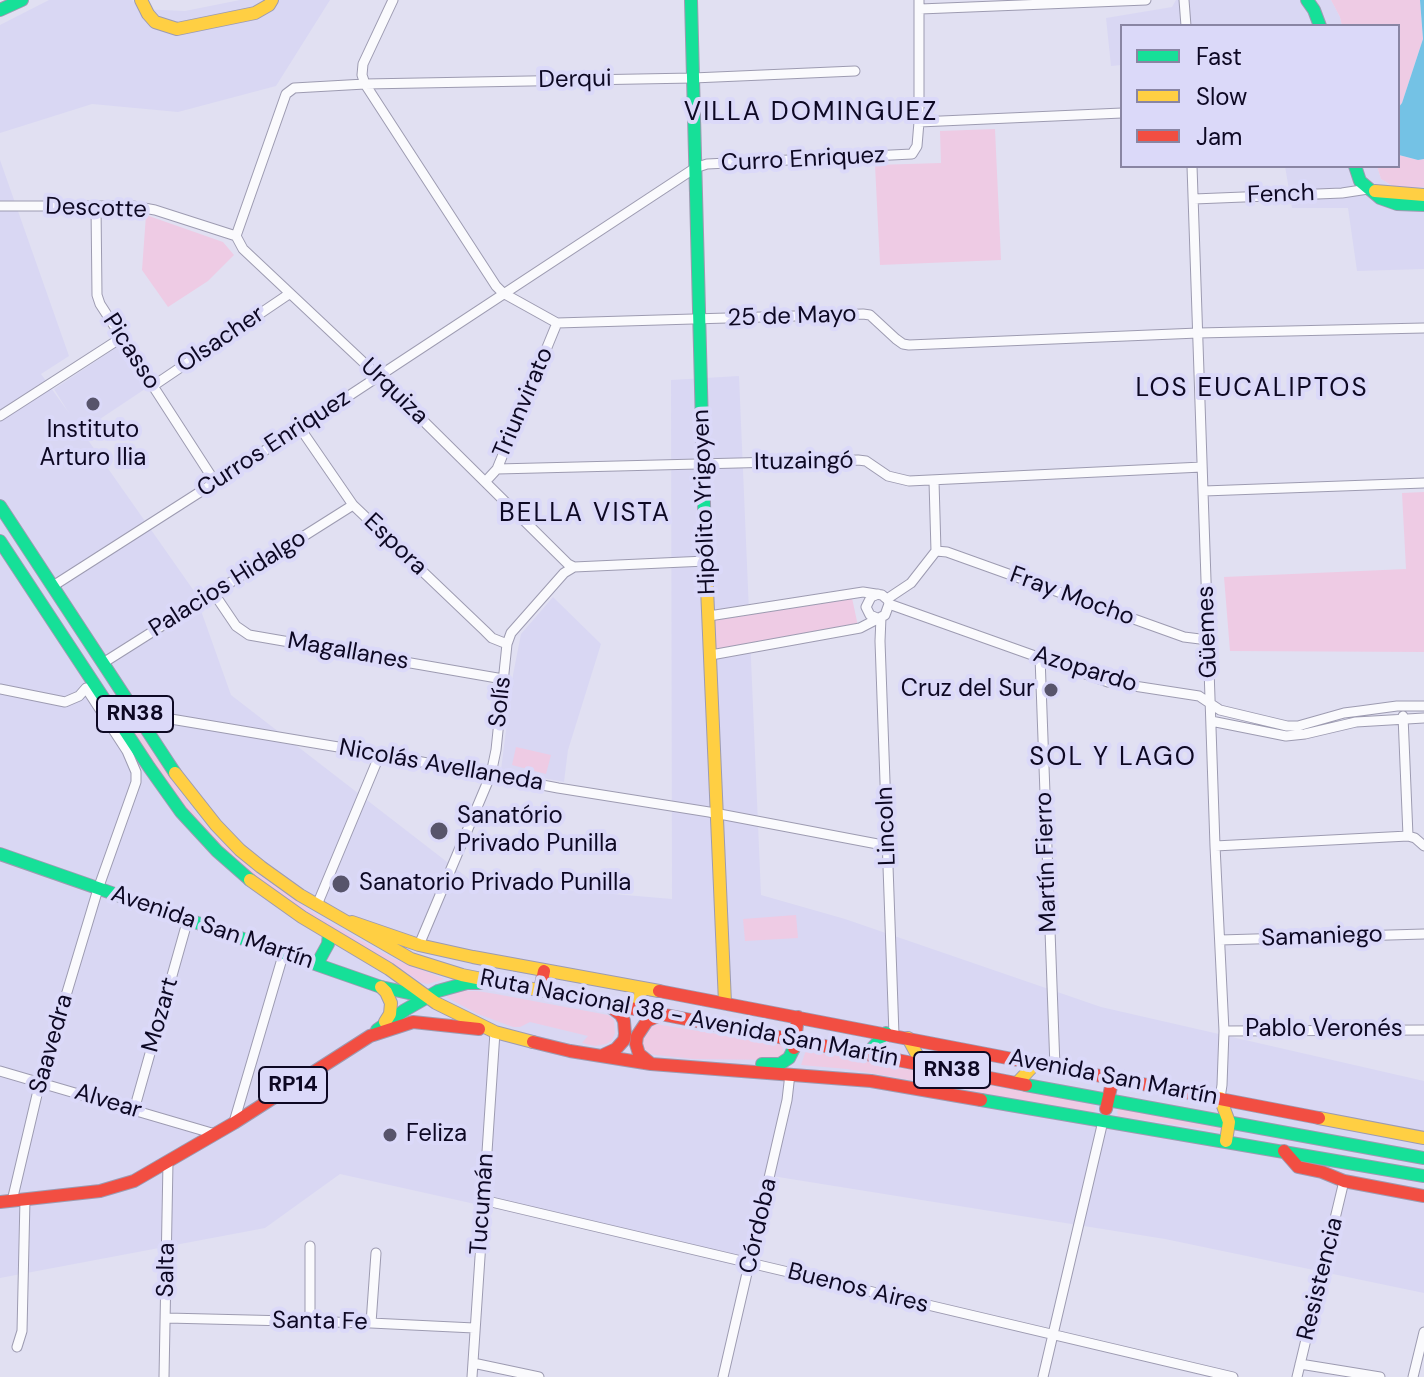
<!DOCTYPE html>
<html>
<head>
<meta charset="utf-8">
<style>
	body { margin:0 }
	#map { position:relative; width:1424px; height:1377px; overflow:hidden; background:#e1e0f2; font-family:"DM Sans",sans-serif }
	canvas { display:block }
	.legend { position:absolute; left:1120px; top:24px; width:280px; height:144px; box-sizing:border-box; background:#dbd9f9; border:2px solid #8985a3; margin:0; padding:10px 14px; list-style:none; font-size:24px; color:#0d0823 }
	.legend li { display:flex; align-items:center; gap:16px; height:40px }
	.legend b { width:40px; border:2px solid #8985a3 }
</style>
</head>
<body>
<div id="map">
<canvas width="1424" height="1377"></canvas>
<ul class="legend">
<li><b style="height:10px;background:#16e098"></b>Fast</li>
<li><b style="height:10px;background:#ffcf43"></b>Slow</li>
<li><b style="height:10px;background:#f24e42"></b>Jam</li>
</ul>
</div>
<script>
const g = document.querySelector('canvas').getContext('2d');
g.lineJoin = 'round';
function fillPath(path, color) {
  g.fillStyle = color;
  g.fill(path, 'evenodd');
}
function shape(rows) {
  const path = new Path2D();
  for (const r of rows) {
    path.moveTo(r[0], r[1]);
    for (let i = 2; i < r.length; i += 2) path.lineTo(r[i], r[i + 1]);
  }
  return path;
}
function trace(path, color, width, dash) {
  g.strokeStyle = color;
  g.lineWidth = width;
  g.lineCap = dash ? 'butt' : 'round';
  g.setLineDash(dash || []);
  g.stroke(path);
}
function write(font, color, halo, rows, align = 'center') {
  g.font = font + ' "DM Sans",sans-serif';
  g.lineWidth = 8;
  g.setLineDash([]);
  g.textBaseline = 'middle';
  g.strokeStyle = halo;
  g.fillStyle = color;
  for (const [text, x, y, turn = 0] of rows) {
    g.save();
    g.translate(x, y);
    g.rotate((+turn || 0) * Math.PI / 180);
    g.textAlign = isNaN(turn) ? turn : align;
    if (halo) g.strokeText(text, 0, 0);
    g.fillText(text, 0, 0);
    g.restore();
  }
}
fillPath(shape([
	[49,0,132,0,139,9,185,11,240,0,330,0,276,86,178,112,92,104,0,133,0,25],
	[1176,0,1331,0,1340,17,1342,26,1122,26,1122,65,1111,66,1106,18,1172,7],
	[0,160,69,356,41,374,69,413,54,389,117,347,145,389,100,419,106,428,88,440,194,591,231,695,473,882,672,899,671,380,739,376,761,895,845,919,1101,1007,1424,1081,1424,1293,1165,1239,772,1176,739,1266,547,1220,340,1174,265,1228,0,1278],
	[1285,166,1377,166,1381,179,1396,188,1424,187,1424,269,1357,271,1348,208,1292,208],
	[553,597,601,644,568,750,564,782,501,770,513,675,521,634]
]), '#d9d7f3');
fillPath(shape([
	[1331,0,1420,0,1423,39,1402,103,1398,108,1398,26,1342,26,1340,17],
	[995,129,1001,260,880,265,875,165,941,163,940,131],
	[1398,152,1399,155,1418,160,1424,159,1424,187,1396,188,1381,179,1377,166,1398,166],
	[146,215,223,242,234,255,208,281,168,307,142,270],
	[1424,492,1424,652,1230,651,1224,577,1406,569,1402,493],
	[852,598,858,626,711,655,709,616],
	[127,715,194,812,212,833,255,872,318,916,392,958,445,979,428,984,422,983,390,962,316,920,231,858,175,796,124,717],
	[516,747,551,755,546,774,512,765],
	[796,915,798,938,745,941,743,919],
	[463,991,477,991,496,994,608,1015,614,1020,615,1033,612,1040,606,1044,595,1046,582,1043,588,1036,530,1022,520,1027,513,1027,478,1014,446,997],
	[655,1024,779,1044,783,1048,784,1055,778,1060,693,1059,648,1054,641,1046,645,1031],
	[806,1050,904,1067,1093,1105,1096,1107,1095,1111,1093,1112,847,1069,801,1065],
	[1120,1109,1224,1129,1224,1132,1118,1116,1117,1111]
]), '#eecbe4');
fillPath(shape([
	[1420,0,1424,0,1424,159,1418,160,1399,155,1398,108,1402,103,1423,39]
]), '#74c2e5');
const street = shape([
	[393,0,363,64,362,75,365,84,496,286,503,293,557,323,863,314,870,315,896,339,903,344,909,345,1198,333,1424,328],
	[1184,0,1186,26],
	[920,9,1146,0],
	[919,122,1122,113],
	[1192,166,1215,846,1224,1031,1222,1085,1220,1098],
	[1194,199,1342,193,1368,189],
	[0,206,133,206,155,210,236,236],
	[96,206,97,295,100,304,215,482],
	[153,386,289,294],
	[0,416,121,338],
	[300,428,353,505,485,631,492,638,507,644],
	[497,469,858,460,866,461,888,476,909,481,1202,467],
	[486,481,497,469,557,323],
	[1204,491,1424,483],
	[936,551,947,552,1184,637,1208,640],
	[706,561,574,567,568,564,378,376,243,249,236,236,286,94,294,88,365,84,693,78,855,71],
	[53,586,300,428,695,168,707,164,912,154,917,146,919,122,919,0],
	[213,592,236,626,249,635,503,679],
	[887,599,911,583,936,551,934,481],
	[889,604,1108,682,1199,696,1220,710,1287,726,1298,726,1344,713,1360,711,1397,706,1424,706],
	[709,616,863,592,882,595,888,600,889,604,885,615,860,628,711,655],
	[881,617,880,641,894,1035],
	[877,618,870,615,866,607,871,597,878,594],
	[1040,657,1055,1067],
	[103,663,353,505],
	[0,689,65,702,79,696,86,688,127,751,136,772,136,782,98,889,40,1082,12,1201],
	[135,713,380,754,558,788,709,812,888,846],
	[1403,716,1408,836],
	[1211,721,1286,736,1305,734,1356,722,1424,718],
	[1215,846,1408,836,1415,838,1424,846],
	[317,905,380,754],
	[1220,940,1424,934],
	[419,945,491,774,496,750,507,644,511,633,564,573,574,567],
	[1224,1031,1424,1030],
	[0,1071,215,1134],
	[134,1110,188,919],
	[234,1122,284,952],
	[483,1200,1233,1377],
	[310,1246,310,1322],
	[167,1318,371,1323,474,1328],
	[371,1323,376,1253],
	[17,1347,22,1331,25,1199],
	[473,1363,539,1377],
	[1300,1364,1380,1377],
	[164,1377,168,1162],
	[472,1377,495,1032],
	[723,1377,787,1100,790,1074],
	[1043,1377,1103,1121],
	[1297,1377,1344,1181],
	[1413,1377,1424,1332]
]);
const fast = shape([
	[691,0,705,542],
	[1307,0,1314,10,1320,26],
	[0,10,22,0],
	[1355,166,1360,181,1380,198,1397,204,1424,205],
	[0,506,175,773],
	[0,541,149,767,181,812,217,851,250,880],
	[0,854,381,987,427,997],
	[317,964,328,944,329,934],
	[377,1030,405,1010,438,991,467,983,480,983],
	[868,1053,886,1033],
	[762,1064,780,1064,789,1058,794,1048],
	[1026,1085,1424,1158],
	[981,1100,1424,1176]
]);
const slow = shape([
	[141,0,148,14,155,22,177,29,255,13,269,5,272,0],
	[1375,191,1424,195],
	[705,542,725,1003],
	[175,773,216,825,240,850,261,867,300,895,411,959,462,975,619,1006],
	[250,880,302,917,389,969,436,1003,495,1032,533,1042],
	[352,922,419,945,473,957,659,991],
	[381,987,386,992,391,1003,390,1014,385,1022],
	[638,1009,641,989],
	[908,1038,922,1064],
	[1017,1083,1036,1063],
	[1220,1098,1229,1122,1226,1141],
	[1319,1118,1424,1138]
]);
const jam = shape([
	[540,990,544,971],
	[659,991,1319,1118],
	[619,1006,1026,1085],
	[533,1042,570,1051,651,1064,871,1081,981,1100],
	[794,1048,798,1017],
	[601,1056,616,1049,624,1040,625,1034,624,1021,621,1015,608,1005],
	[650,1063,639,1054,636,1044,637,1036,647,1021,662,1014],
	[1106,1109,1113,1078],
	[1284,1151,1298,1167,1322,1172,1344,1181,1424,1196],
	[0,1202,100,1191,134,1181,234,1123,370,1036,413,1022,479,1029]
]);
trace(street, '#9d9bb1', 11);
trace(fast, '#9d9bb1', 14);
trace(slow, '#9d9bb1', 14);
trace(jam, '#9d9bb1', 14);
trace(street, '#fafafd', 9);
trace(fast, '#16e098', 12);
trace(slow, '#ffcf43', 12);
trace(jam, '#f24e42', 12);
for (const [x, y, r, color] of [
	[93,404,8,"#57546b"],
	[1051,690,8,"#57546b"],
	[439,831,10,"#57546b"],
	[341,884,10,"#57546b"],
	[390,1135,8,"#57546b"]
]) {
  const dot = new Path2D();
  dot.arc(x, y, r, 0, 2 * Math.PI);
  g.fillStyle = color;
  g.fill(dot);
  trace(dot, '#dbd9f9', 3);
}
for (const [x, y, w] of [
	[135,714,76],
	[952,1070,76],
	[293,1085,68]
]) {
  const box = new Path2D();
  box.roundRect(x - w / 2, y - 18, w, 36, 6);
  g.fillStyle = '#dbd9f9';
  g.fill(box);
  trace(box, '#0d0823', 2);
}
write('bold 22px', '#0d0823', null, [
	["RN38",135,714],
	["RN38",952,1070],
	["RP14",293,1085]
]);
write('24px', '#0d0823', '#dbd9f9', [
	["Derqui",575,80,-1],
	["Curro Enriquez",803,160,-3],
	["Fench",1281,195,-2],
	["Descotte",96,209,2],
	["25 de Mayo",792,317,-2],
	["Olsacher",221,340,-34],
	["Picasso",131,352,57],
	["Urquiza",394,392,44],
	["Triunvirato",524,403,-67],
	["Curros Enriquez",274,444,-33],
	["Ituzaingó",804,462,-1],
	["Hipólito Yrigoyen",705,502,-92],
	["Espora",395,545,44],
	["Palacios Hidalgo",228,584,-32],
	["Fray Mocho",1072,597,20],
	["Güemes",1208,632,-92],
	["Magallanes",348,652,10],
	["Azopardo",1085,670,17],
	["Solís",501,702,-84],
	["Nicolás Avellaneda",441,766,10],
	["Lincoln",887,826,-92],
	["Martín Fierro",1047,862,-92],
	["Avenida San Martín",212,928,19],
	["Samaniego",1322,937,-2],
	["Mozart",161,1015,-74],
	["Ruta Nacional 38 - Avenida San Martín",689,1019,11],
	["Pablo Veronés",1324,1030],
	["Saavedra",52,1044,-74],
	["Avenida San Martín",1113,1078,11],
	["Alvear",108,1102,17],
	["Tucumán",483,1204,-86],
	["Córdoba",759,1226,-77],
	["Salta",167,1270,-89],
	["Resistencia",1321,1279,-76],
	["Buenos Aires",858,1289,14],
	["Santa Fe",320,1322,1]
]);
write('24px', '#0d0823', '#dbd9f9', [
	["Instituto",93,431,"center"],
	["Arturo Ilia",93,459,"center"],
	["Cruz del Sur",1035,690,"right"],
	["Sanatório",457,817],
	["Privado Punilla",457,845],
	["Sanatorio Privado Punilla",359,884],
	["Feliza",406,1135]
], 'left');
g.letterSpacing = '2px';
write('26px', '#0d0823', '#dbd9f9', [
	["VILLA DOMINGUEZ",811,113],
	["LOS EUCALIPTOS",1252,389],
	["BELLA VISTA",585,514],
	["SOL Y LAGO",1113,758]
]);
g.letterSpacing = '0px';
</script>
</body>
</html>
